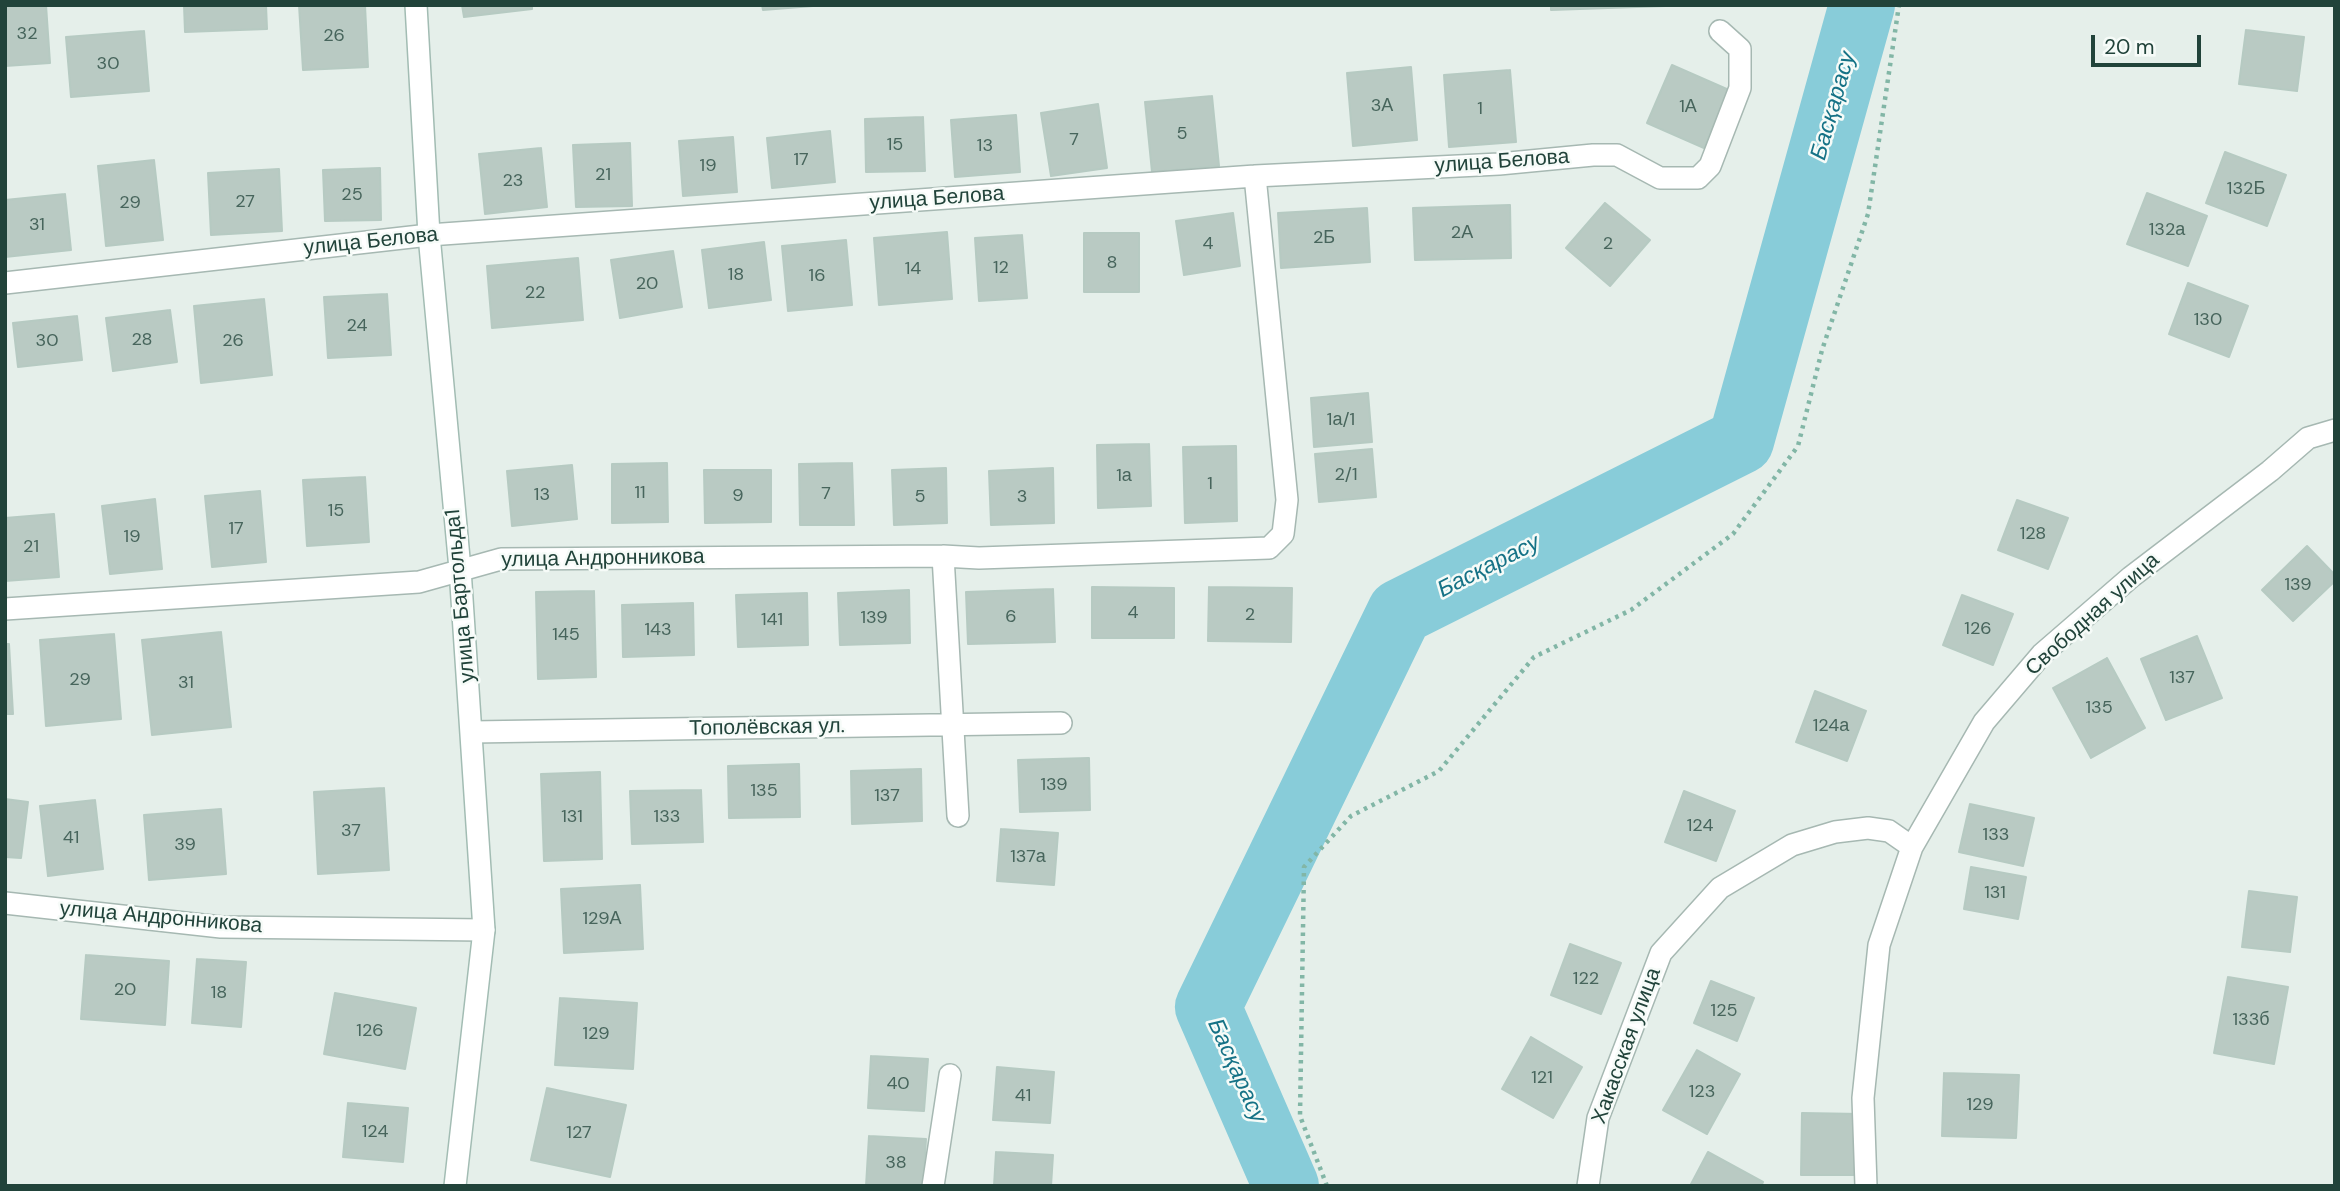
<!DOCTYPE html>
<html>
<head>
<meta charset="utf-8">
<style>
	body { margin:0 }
	#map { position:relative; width:2340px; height:1191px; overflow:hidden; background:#e5efea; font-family:"DM Sans",sans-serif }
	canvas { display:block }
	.frame { position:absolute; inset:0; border:7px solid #21433a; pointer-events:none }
	.scale { position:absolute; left:2091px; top:35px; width:110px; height:32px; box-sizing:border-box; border:4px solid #21433a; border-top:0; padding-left:9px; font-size:21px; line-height:24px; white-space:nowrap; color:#21433a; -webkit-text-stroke:5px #f6fbf8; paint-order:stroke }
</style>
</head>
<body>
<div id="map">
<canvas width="2340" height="1191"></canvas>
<div class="frame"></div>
<div class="scale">20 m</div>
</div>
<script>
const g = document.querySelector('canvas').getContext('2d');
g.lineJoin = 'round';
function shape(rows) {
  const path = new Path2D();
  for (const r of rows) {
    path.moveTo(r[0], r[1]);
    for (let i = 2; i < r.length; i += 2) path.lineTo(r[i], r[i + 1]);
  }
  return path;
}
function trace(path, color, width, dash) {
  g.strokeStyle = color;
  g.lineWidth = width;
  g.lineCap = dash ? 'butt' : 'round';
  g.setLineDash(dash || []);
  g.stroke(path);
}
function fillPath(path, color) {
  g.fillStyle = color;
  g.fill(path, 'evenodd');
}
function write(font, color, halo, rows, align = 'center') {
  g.font = font + ' "DM Sans",sans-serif';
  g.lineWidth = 5;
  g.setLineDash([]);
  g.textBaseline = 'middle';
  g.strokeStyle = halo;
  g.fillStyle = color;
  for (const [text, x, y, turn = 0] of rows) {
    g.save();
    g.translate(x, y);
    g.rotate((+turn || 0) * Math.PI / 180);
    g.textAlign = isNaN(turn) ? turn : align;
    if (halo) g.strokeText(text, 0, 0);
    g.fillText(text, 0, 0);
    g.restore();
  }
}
trace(shape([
	[1286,1186,1208,1007,1400,612,1741,441,1862,5]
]), '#88ccd9', 66);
const building = shape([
	[5,5,46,5,50,63,5,66,5,5],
	[184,5,266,5,267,29,185,32,184,5],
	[299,5,365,5,368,67,303,70,299,5],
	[462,5,532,5,532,9,464,17,462,5],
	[762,5,813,5,813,6,763,10,762,5],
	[1551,5,1694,5,1551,10,1551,5],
	[2246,30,2304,37,2297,91,2239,84,2246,30],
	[144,31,149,91,71,97,66,37,144,31],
	[1672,65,1729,90,1704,148,1647,123,1672,65],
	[1411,67,1417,140,1353,146,1347,73,1411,67],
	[1510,70,1516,142,1449,147,1444,75,1510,70],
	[1212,96,1219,166,1152,172,1145,102,1212,96],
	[1098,104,1107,168,1051,176,1041,113,1098,104],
	[1016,115,1020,172,955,177,951,120,1016,115],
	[923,117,925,171,866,172,865,119,923,117],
	[830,131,835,182,772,188,767,138,830,131],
	[733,137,737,192,683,196,679,141,733,137],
	[630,143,632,206,576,207,573,145,630,143],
	[541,148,547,207,485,214,479,154,541,148],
	[2225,152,2286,175,2267,226,2206,203,2225,152],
	[154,160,163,240,106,246,98,166,154,160],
	[380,168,381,220,325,221,323,170,380,168],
	[279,169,282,231,211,235,208,173,279,169],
	[2147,193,2207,216,2188,266,2127,244,2147,193],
	[65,194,71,250,5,257,5,200,65,194],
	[1605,203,1650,240,1610,286,1566,248,1605,203],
	[1510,205,1511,258,1415,260,1413,208,1510,205],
	[1367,208,1370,262,1281,268,1278,213,1367,208],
	[1233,213,1240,266,1184,275,1176,221,1233,213],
	[947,232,952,299,879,305,874,238,947,232],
	[1084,233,1139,233,1139,292,1084,292,1084,233],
	[1022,235,1027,298,979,301,975,238,1022,235],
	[846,240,852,305,788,311,782,246,846,240],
	[764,242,771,300,709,308,702,250,764,242],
	[673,251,682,307,620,318,611,260,673,251],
	[578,258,583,320,492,328,487,266,578,258],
	[2188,283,2248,306,2229,357,2169,334,2188,283],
	[387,294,391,355,328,358,324,297,387,294],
	[264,299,272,375,201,383,194,306,264,299],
	[170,310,177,362,113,371,106,318,170,310],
	[77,316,82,360,18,367,13,323,77,316],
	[1368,393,1372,442,1314,447,1311,398,1368,393],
	[1149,444,1151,506,1098,508,1097,445,1149,444],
	[1236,446,1237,521,1185,523,1183,447,1236,446],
	[1372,449,1376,497,1319,502,1315,454,1372,449],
	[667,463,668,522,612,523,612,464,667,463],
	[852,463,854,525,800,525,799,464,852,463],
	[572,465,577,519,512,526,507,471,572,465],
	[946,468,947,523,894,525,892,470,946,468],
	[1053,468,1054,523,991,525,989,471,1053,468],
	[704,470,771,470,771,522,705,523,704,470],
	[365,477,369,542,307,546,303,480,365,477],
	[260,491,266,562,212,567,205,496,260,491],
	[155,499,162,569,110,574,102,506,155,499],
	[2017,500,2068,518,2048,569,1998,550,2017,500],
	[54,514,59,577,5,581,5,518,54,514],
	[2307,546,2335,575,2335,581,2293,621,2262,590,2307,546],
	[1092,587,1174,588,1174,638,1092,638,1092,587],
	[1209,587,1292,588,1291,642,1208,641,1209,587],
	[1053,589,1055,642,968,644,966,592,1053,589],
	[909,590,910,643,840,645,838,593,909,590],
	[594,591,596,677,538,679,536,592,594,591],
	[807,593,808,645,738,647,736,595,807,593],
	[1962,595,2013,614,1993,665,1943,645,1962,595],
	[693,603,694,655,623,657,622,605,693,603],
	[221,632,231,727,152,735,142,640,221,632],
	[114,634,121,719,46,726,40,640,114,634],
	[2197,636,2222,698,2166,720,2141,659,2197,636],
	[5,644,9,644,13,714,5,714,5,644],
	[2107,658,2145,728,2091,758,2053,688,2107,658],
	[1815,691,1866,711,1847,761,1796,742,1815,691],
	[1089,758,1090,810,1020,812,1018,760,1089,758],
	[799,764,800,817,729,818,728,766,799,764],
	[921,769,922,821,852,824,851,771,921,769],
	[600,772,602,859,544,861,541,774,600,772],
	[384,788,389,870,318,874,314,792,384,788],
	[701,790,703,842,632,844,630,791,701,790],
	[1684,791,1735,811,1716,861,1665,842,1684,791],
	[5,799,28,802,21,858,5,857,5,799],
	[95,800,103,869,48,876,40,806,95,800],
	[1970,804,2034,818,2023,866,1959,852,1970,804],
	[221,809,226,874,149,880,144,815,221,809],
	[1001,829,1058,833,1054,885,997,881,1001,829],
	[1971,867,2026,877,2018,919,1964,909,1971,867],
	[640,885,643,949,564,953,561,889,640,885],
	[2249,891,2297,897,2290,952,2242,947,2249,891],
	[1570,944,1621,963,1601,1014,1551,995,1570,944],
	[86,955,169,961,165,1025,81,1019,86,955],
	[197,959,246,962,241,1027,192,1023,197,959],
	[2228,977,2288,987,2274,1064,2214,1053,2228,977],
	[1711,981,1754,998,1737,1041,1694,1023,1711,981],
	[335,993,416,1008,405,1069,324,1054,335,993],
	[560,998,637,1003,633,1069,555,1065,560,998],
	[1531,1037,1582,1067,1553,1118,1502,1089,1531,1037],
	[1697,1050,1740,1074,1707,1134,1663,1110,1697,1050],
	[871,1056,928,1059,924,1111,868,1108,871,1056],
	[997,1067,1054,1072,1050,1123,993,1120,997,1067],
	[1944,1073,2019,1075,2016,1138,1942,1136,1944,1073],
	[547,1088,626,1105,610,1177,531,1160,547,1088],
	[348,1103,408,1108,403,1162,343,1157,348,1103],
	[1802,1113,1861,1114,1860,1175,1801,1175,1802,1113],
	[869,1136,926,1139,923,1186,866,1186,869,1136],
	[996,1152,1053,1155,1051,1186,994,1186,996,1152],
	[1708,1152,1763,1182,1761,1186,1690,1186,1708,1152]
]);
fillPath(building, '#b9cac3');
trace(building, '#b6cac2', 2);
const street = shape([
	[5,283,429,235,1255,176,1499,164,1593,155,1617,155,1660,178,1698,178,1710,166,1740,88,1740,49,1720,31],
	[943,556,979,558,1269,548,1283,534,1287,500,1255,176],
	[5,609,419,582,501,559,943,556,958,816],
	[472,732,1061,723],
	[5,903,221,927,484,930],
	[933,1186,950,1075],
	[1588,1186,1598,1118,1661,953,1720,888,1792,845,1835,832,1868,828,1889,831,1912,847],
	[1866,1186,1863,1098,1879,945,1912,847,1984,722,2042,654,2131,577,2270,471,2308,438,2335,430]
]);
const secondary = shape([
	[416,5,429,235,460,569,484,930,455,1186]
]);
trace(street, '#a6b8b2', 24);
trace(secondary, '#a2bcb3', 24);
trace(shape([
	[1327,1186,1300,1116,1304,867,1351,816,1439,771,1534,657,1631,610,1733,534,1798,446,1822,350,1868,214,1899,5]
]), '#82b6a6', 4.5, [3.5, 5]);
trace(street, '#fff', 21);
trace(secondary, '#fff', 21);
write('18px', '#47655c', null, [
	["32",27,34],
	["26",334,36],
	["30",108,64],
	["3А",1382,106],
	["1А",1688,107],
	["1",1480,109],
	["5",1182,134],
	["7",1074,140],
	["15",895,145],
	["13",985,146],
	["17",801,160],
	["19",708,166],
	["21",603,175],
	["23",513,181],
	["132Б",2246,189],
	["25",352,195],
	["27",245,202],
	["29",130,203],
	["31",37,225],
	["132а",2167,230],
	["2А",1462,233],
	["2Б",1324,238],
	["4",1208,244],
	["2",1608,244],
	["8",1112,263],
	["12",1001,268],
	["14",913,269],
	["18",736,275],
	["16",817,276],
	["20",647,284],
	["22",535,293],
	["130",2208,320],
	["24",357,326],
	["28",142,340],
	["30",47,341],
	["26",233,341],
	["1а/1",1341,420],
	["2/1",1346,475],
	["1а",1124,476],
	["1",1210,484],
	["11",640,493],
	["7",826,494],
	["13",542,495],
	["9",738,496],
	["5",920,497],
	["3",1022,497],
	["15",336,511],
	["17",236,529],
	["128",2033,534],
	["19",132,537],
	["21",31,547],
	["139",2298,585],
	["4",1133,613],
	["2",1250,615],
	["6",1011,617],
	["139",874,618],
	["141",772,620],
	["126",1978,629],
	["143",658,630],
	["145",566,635],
	["137",2182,678],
	["29",80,680],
	["31",186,683],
	["135",2099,708],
	["124а",1831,726],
	["139",1054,785],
	["135",764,791],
	["137",887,796],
	["131",572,817],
	["133",667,817],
	["124",1700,826],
	["37",351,831],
	["133",1996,835],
	["41",71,838],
	["39",185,845],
	["137а",1028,857],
	["131",1995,893],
	["129А",602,919],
	["122",1586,979],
	["20",125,990],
	["18",219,993],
	["125",1724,1011],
	["133б",2251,1020],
	["126",370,1031],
	["129",596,1034],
	["121",1542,1078],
	["40",898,1084],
	["123",1702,1092],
	["41",1023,1096],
	["129",1980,1105],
	["124",375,1132],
	["127",579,1133],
	["38",896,1163]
]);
write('21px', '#21433a', '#f6fbf8', [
	["улица Белова",1502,162,-4],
	["улица Белова",937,199,-4],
	["улица Белова",371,242,-6],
	["улица Андронникова",603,559,-1],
	["улица Бартольда1",461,596,-95],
	["Свободная улица",2093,615,-42],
	["Тополёвская ул.",767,728,-1],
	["улица Андронникова",161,918,5],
	["Хакасская улица",1627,1046,-70]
]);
write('italic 23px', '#157286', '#f6fbf8', [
	["Басқарасу",1834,106,-74],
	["Басқарасу",1489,567,-27],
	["Басқарасу",1236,1071,66]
]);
</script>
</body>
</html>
